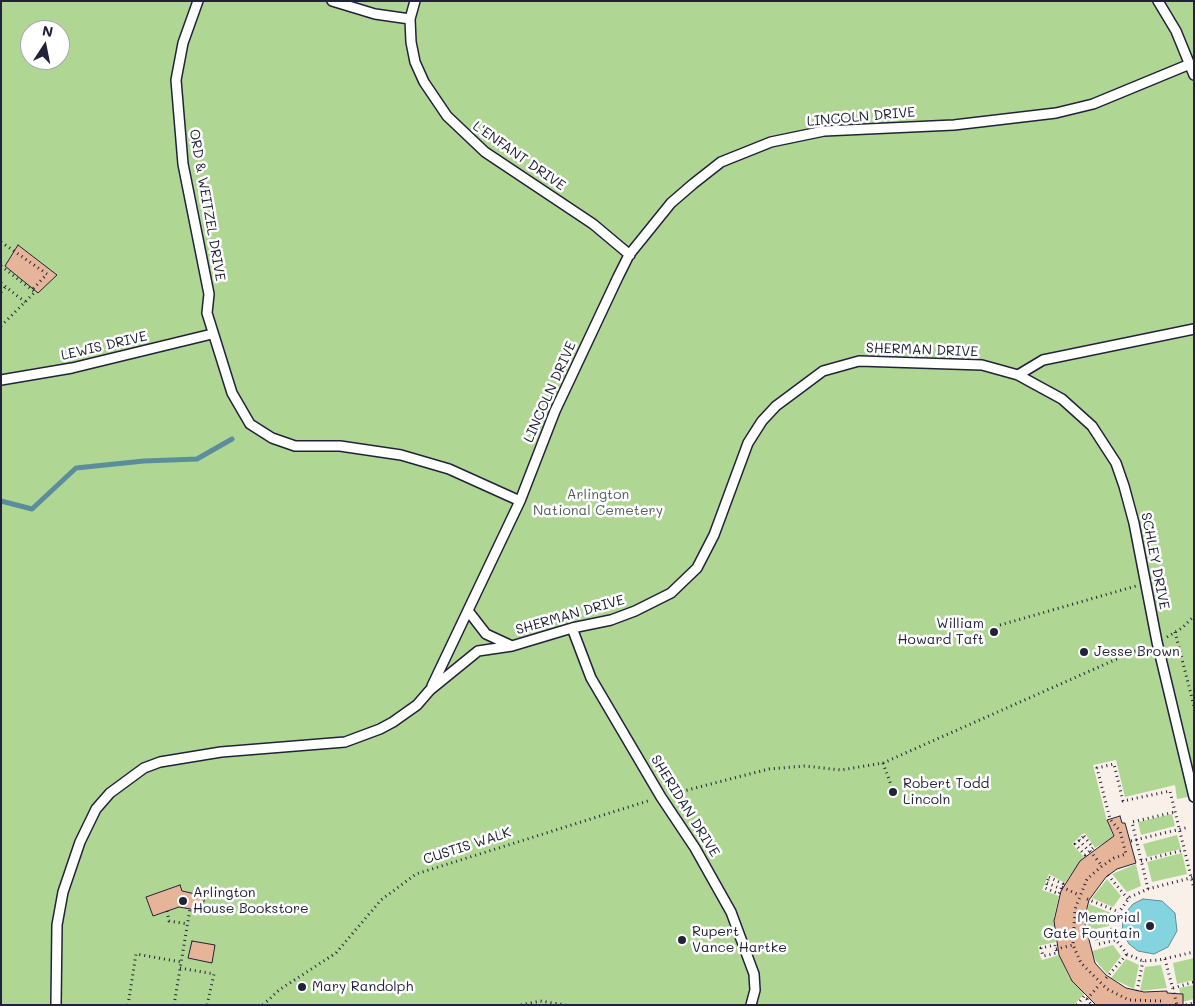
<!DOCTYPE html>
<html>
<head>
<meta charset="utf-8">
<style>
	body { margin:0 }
	#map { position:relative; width:1195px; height:1006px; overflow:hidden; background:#faf0ea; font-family:Mali,sans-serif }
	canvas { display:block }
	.frame { position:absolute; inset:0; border:2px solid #22223b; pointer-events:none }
	.north { position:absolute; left:20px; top:20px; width:50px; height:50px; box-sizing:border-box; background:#fff; border:1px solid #a7a7b1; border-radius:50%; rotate:11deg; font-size:14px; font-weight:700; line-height:20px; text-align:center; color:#22223b }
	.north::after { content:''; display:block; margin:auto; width:18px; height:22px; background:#22223b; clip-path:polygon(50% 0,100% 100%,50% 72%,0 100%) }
</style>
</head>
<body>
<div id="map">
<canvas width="1195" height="1006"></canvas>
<div class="frame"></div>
<div class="north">N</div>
</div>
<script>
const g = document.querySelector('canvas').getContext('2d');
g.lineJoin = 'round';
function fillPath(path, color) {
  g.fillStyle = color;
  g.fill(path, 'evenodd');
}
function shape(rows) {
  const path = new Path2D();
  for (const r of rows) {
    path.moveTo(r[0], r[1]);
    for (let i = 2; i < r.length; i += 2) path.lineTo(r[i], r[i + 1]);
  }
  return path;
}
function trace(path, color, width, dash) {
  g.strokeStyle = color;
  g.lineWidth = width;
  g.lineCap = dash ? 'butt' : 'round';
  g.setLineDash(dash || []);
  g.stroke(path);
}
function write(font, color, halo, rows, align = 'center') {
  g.font = font + ' Mali,sans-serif';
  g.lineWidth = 5;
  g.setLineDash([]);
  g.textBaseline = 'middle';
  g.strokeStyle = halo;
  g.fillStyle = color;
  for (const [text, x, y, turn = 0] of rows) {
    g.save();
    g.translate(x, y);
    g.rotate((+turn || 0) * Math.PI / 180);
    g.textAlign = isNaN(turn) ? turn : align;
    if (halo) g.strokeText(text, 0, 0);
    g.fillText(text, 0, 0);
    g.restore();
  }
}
fillPath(shape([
	[1,1,1194,1,1194,796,1177,799,1175,785,1125,797,1116,760,1093,765,1107,821,1114,838,1095,848,1085,833,1081,835,1072,844,1084,857,1065,883,1049,874,1042,890,1059,896,1054,917,1056,942,1038,946,1040,956,1042,960,1059,955,1069,977,1084,994,1074,1005,1,1005],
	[30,30,60,30,60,60,30,60],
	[1172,814,1175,826,1141,835,1138,822],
	[1177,835,1181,849,1147,857,1143,844],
	[1182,853,1187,874,1152,882,1147,862],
	[1136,864,1141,886,1127,892,1112,874],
	[1107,879,1121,896,1113,907,1092,898],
	[1089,904,1111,913,1109,926,1087,931,1086,915],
	[1113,945,1121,956,1107,974,1096,961,1092,951],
	[1194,958,1194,980,1177,984,1173,963],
	[1126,959,1139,965,1134,989,1111,978],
	[1161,965,1167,988,1140,991,1145,967],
	[1194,985,1194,999,1182,1002,1179,988]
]), '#afd793');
const water = shape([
	[1143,899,1162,901,1175,913,1177,931,1168,947,1154,954,1138,951,1129,944,1123,933,1095,940,1122,932,1123,921,1127,911,1133,904,1143,899]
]);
fillPath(water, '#83d4de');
trace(water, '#5c8d9d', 1);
trace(shape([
	[1,501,32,509,76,468,144,461,197,459,232,439]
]), '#5c8d9d', 5);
const building = shape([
	[18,245,57,275,38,293,5,266,18,245],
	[1120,816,1122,823,1125,823,1136,863,1117,869,1106,877,1089,900,1084,920,1095,963,1106,975,1126,988,1144,992,1167,991,1167,993,1183,994,1183,1005,1096,1005,1072,981,1059,955,1054,921,1061,891,1080,861,1114,836,1107,820,1120,816],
	[180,885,182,891,205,896,202,911,179,907,153,916,146,897,180,885],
	[192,941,215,945,212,963,188,958,192,941]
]);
fillPath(building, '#e6b498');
trace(building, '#22223b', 1);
const service = shape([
	[198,1,183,43,176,80,183,164,209,294,207,313,232,393,250,424,272,438,295,446,340,446,401,455,449,469,520,501],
	[332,1,375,14,410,19],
	[415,1,410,19,411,42,415,62,424,82,447,116,485,152,593,224,630,255],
	[1158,1,1176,31,1194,75],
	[1018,375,1043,360,1194,329],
	[1,380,72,368,212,334],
	[469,612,486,634,512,646],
	[572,628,591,678,661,797,695,848,731,912,754,974,755,990,751,1005],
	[432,686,520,501,555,411,618,277,629,255,671,203,693,184,721,162,771,142,824,131,954,125,1056,113,1093,104,1190,64],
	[56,1005,57,925,63,892,80,842,96,809,110,793,144,768,160,762,221,752,345,742,380,729,393,722,417,705,430,690,478,651,512,646,572,628,611,620,635,611,671,593,697,568,714,535,748,443,762,421,776,406,823,371,859,361,982,365,1018,375,1062,399,1092,426,1116,463,1124,486,1134,523,1157,642,1194,797]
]);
trace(service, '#22223b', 12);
trace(shape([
	[1,242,47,274,32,290],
	[1,266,35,292,1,326],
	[1,283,25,302],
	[1,292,6,286],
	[1000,625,1136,586],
	[1175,632,1194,706],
	[1167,637,1182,628,1194,616],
	[883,763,891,785],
	[672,794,769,769,805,766,841,770,883,763,1146,646],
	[1084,836,1093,848,1085,855,1075,844,1084,836],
	[1079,840,1088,850],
	[1131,841,1189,827],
	[1090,851,1102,866],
	[1141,861,1184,850],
	[1108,875,1128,899],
	[1049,877,1063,884,1059,894,1045,888,1049,877],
	[1047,883,1059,888],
	[1062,887,1079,895],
	[1148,889,1132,822,1175,812],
	[1087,899,1119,912],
	[167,911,169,921,188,924],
	[1096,933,1116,928,1119,912,1130,897,1148,889,1194,877],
	[1099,944,1116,940,1127,954,1143,961,1159,960,1194,952],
	[1055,945,1057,953,1043,956,1041,948,1055,945],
	[1056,949,1073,945],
	[1165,959,1177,1005],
	[180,968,214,974,207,1005],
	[1106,978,1127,954],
	[1173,988,1194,982],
	[1137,991,1143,961],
	[1087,999,1100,984],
	[128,1005,136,954,181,962],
	[174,1005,190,909],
	[263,1005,279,990,336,953,381,900,416,874,651,800],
	[521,1005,540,1001,566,1005],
	[1077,1005,1084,996,1092,1005],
	[1162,1005,1162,1001,1129,1000,1107,989,1081,963,1073,945,1075,909,1087,879,1102,866,1114,858,1126,854,1120,831,1110,819,1097,768,1114,764,1123,801,1170,791,1194,889],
	[1186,1005,1194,1003]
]), '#22223b', 3, [1, 4]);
trace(service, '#fff', 9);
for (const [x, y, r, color] of [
	[994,632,5,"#22223b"],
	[1084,652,5,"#22223b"],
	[893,792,5,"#22223b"],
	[183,901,5,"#22223b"],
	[1150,926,5,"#22223b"],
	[682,940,5,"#22223b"],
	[302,987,5,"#22223b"]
]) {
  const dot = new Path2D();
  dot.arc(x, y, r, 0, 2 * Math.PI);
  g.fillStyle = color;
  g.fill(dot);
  trace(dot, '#fff', 2);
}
write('14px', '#22223b', '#fff', [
	["LINCOLN DRIVE",861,117,-5],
	["L'ENFANT DRIVE",519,156,35],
	["ORD & WEITZEL DRIVE",207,205,80],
	["LEWIS DRIVE",104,346,-13],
	["SHERMAN DRIVE",922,350,2],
	["LINCOLN DRIVE",550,392,-66],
	["SCHLEY DRIVE",1155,561,79],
	["SHERMAN DRIVE",570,615,-16],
	["SHERIDAN DRIVE",685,806,58],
	["CUSTIS WALK",467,846,-18]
]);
write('14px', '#53615a', '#fff', [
	["Arlington",598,495],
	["National Cemetery",598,511]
]);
write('14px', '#22223b', '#fff', [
	["William",984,624,"right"],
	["Howard Taft",984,640,"right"],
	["Jesse Brown",1094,652],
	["Robert Todd",903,784],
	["Lincoln",903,800],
	["Arlington",193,893],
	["House Bookstore",193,909],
	["Memorial",1140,918,"right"],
	["Gate Fountain",1140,934,"right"],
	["Rupert",692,932],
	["Vance Hartke",692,948],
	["Mary Randolph",312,987]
], 'left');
</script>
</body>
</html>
